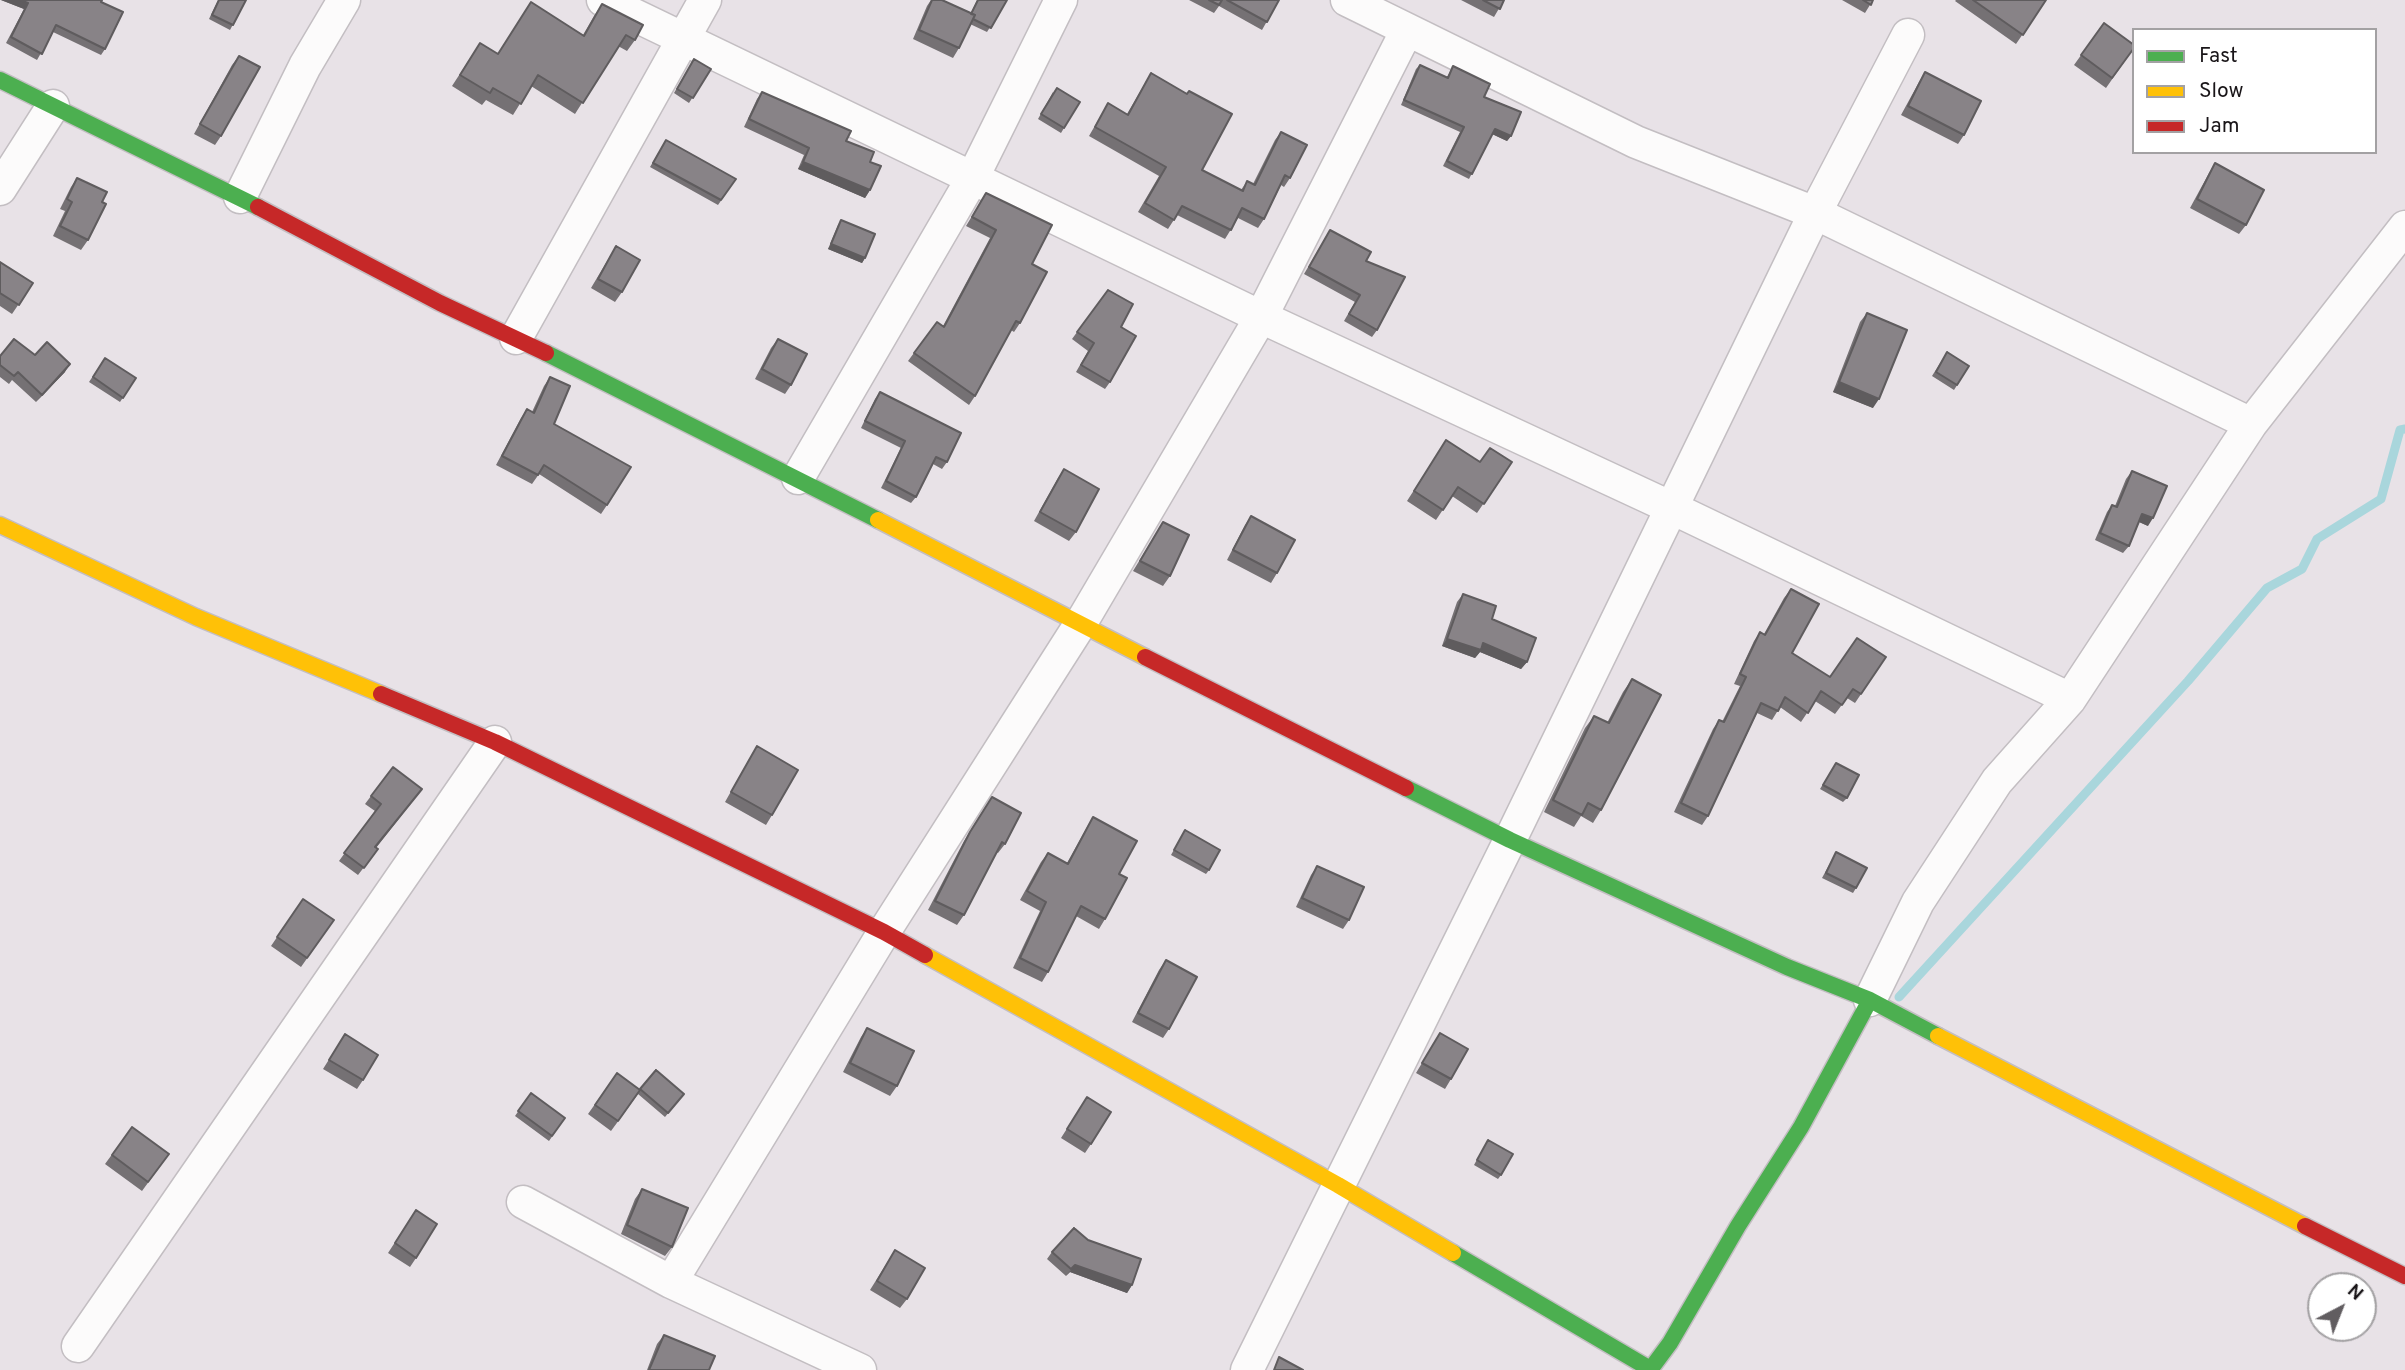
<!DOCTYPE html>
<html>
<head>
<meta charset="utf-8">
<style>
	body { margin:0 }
	#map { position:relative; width:2405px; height:1370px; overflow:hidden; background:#e8e2e7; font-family:Overpass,sans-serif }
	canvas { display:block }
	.legend { position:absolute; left:2132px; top:28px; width:245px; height:126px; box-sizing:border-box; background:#fff; border:2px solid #a3a1a3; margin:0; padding:9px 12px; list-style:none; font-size:21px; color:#191518 }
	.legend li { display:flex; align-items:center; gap:14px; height:35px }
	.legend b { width:35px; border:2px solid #a3a1a3 }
	.north { position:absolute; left:2307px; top:1272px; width:70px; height:70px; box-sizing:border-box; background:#fff; border:2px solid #a3a1a3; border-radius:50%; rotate:42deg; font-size:19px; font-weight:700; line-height:28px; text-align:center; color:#191518 }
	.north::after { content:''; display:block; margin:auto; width:24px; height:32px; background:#615d60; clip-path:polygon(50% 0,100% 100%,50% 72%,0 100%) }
</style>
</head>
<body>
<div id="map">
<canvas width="2405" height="1370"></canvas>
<ul class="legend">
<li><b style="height:9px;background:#4caf50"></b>Fast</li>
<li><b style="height:9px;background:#ffc107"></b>Slow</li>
<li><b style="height:9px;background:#c62828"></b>Jam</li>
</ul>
<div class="north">N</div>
</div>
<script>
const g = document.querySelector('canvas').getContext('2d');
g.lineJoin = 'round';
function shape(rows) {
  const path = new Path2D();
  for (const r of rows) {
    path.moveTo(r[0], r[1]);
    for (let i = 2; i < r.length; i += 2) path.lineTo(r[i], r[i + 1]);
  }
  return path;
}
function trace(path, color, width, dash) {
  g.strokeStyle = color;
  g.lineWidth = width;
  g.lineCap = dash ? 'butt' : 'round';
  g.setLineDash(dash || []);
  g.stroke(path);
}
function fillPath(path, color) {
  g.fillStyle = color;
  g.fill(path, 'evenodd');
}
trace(shape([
	[1899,997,2188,681,2267,588,2302,569,2317,539,2381,499,2400,430,2405,429]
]), '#a9d6dc', 9);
const street = shape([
	[603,0,1261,317,1672,508,2070,699],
	[1347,0,1636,142,1815,213,2251,424],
	[0,189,53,106],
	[240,197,305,66,344,0],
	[516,338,705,0],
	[798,478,972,179,1061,0],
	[1870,1000,1918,902,1997,781,2070,699,2251,424,2405,227],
	[523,1202,671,1282],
	[78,1346,495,742],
	[860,1370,671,1282,884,932,1081,623,1261,317,1407,30],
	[1247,1370,1510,840,1815,213,1908,35]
]);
const fast = shape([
	[0,80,258,207],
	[546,353,878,520],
	[1406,788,1510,840,1787,967,1870,1000,1938,1036],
	[1453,1253,1650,1369],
	[1650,1370,1670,1343,1738,1226,1801,1127,1870,1000]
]);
const slow = shape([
	[878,520,1145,657],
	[0,525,196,617,381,694],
	[925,955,1338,1185,1453,1253],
	[1938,1036,2305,1226]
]);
const jam = shape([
	[258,207,440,303,546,353],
	[1145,657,1406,788],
	[381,694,495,742,884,932,925,955],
	[2305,1226,2405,1276]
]);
trace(street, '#c3bec2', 35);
trace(fast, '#c3bec2', 19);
trace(slow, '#c3bec2', 19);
trace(jam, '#c3bec2', 19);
trace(street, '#fcfbfb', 32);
trace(fast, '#4caf50', 16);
trace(slow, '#ffc107', 16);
trace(jam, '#c62828', 16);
fillPath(shape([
	[1,0,102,0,101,2,105,49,101,55,53,32,37,60,6,43,24,9],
	[218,0,246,0,230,30,209,19],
	[931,0,942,0,971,13,977,0,1007,0,987,32,970,24,959,48,953,58,913,39,927,6],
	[1189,0,1279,0,1262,30,1219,6,1214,13],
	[1461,0,1504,0,1494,17],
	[1842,0,1873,0,1865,13],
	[1956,0,2046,0,2016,44,1955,1],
	[531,2,583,35,594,16,602,4,635,40,627,51,618,46,575,114,531,86,513,115,486,100,482,105,452,86,480,43,498,54],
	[2104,23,2134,48,2106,88,2074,65],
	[239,56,221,136,215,145,194,134,232,65],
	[694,59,711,69,689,103,674,93],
	[1420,65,1447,77,1453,66,1484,97,1511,136,1507,141,1492,134,1469,179,1443,166,1460,132,1401,105,1416,69],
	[1925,72,1964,135,1958,144,1901,115,1919,82],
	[1151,73,1202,170,1241,190,1247,181,1253,184,1275,140,1281,132,1290,178,1284,187,1281,185,1264,219,1258,228,1238,218,1225,239,1177,215,1168,229,1138,212,1159,176,1089,136,1108,103,1127,114],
	[762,92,846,141,870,190,865,198,798,169,804,155,744,127,757,99],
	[1053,92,1064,128,1061,133,1038,119],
	[666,140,736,179,718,205,650,167],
	[2215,163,2246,225,2239,234,2190,208,2209,173],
	[77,178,102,202,88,240,81,250,53,236,65,211,60,209,71,187],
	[986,193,1032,264,1020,323,1014,332,1011,330,975,396,969,405,908,361,937,322,943,326,990,238,966,226],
	[841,220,865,258,862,263,828,249,838,225],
	[1330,230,1366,261,1377,330,1372,337,1344,321,1355,302,1304,274],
	[616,246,622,292,615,302,591,288],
	[0,262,33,283,12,314,0,306],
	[1108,290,1121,327,1110,382,1105,389,1076,372,1088,351,1072,339],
	[1867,313,1873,408,1833,392,1860,322],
	[778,339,791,385,785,394,755,379,771,348],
	[1947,352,1969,366,1954,390,1932,376],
	[35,355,65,372,36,402,12,380,9,384,0,377,0,356],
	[105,358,136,378,120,402,89,382],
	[550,377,554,424,607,505,601,514,539,474,532,484,496,465,521,418,527,409,532,412,544,386],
	[880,392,947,462,942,469,933,464,916,497,911,503,881,488,901,448,861,428,875,399],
	[1440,450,1480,462,1512,462,1477,513,1452,496,1436,520,1407,501],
	[1064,469,1076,532,1069,541,1034,521,1058,478],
	[2132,471,2148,526,2139,522,2129,546,2123,553,2095,540,2107,512,2112,505,2115,506,2126,479],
	[1251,516,1277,573,1271,583,1227,560,1245,525],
	[1163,522,1170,576,1163,586,1133,571],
	[1791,589,1792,653,1830,677,1886,657,1855,703,1847,698,1835,714,1815,701,1801,722,1780,707,1772,720,1757,713,1708,816,1702,825,1674,812,1713,729,1719,720,1722,722,1740,686,1734,684,1754,641,1760,632,1764,634,1784,598],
	[1463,594,1492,619,1527,662,1521,669,1480,652,1475,658,1442,646,1457,602],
	[1632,679,1601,810,1593,823,1581,816,1574,827,1544,812,1585,728,1594,716,1607,723,1623,692],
	[757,746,772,815,766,825,725,802,751,756],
	[1833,768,1847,798,1843,802,1820,789],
	[371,796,416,797,376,848,378,849,358,875,339,861,375,811,365,804],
	[986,806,1005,844,998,853,996,852,964,915,957,925,928,910,964,841],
	[1093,817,1119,874,1105,919,1099,929,1076,916,1048,972,1042,982,1013,968,1040,911,1020,900,1041,862,1048,853,1067,863,1087,827],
	[1185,830,1209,870,1206,874,1171,855],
	[1836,852,1856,888,1853,893,1822,878],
	[1317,866,1349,920,1343,929,1296,907,1311,875],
	[303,899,334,920,301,967,271,946],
	[1166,960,1169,1029,1163,1038,1132,1022,1159,970],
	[867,1028,897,1086,890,1096,843,1072,861,1037],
	[1440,1033,1451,1079,1445,1089,1416,1073],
	[345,1034,363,1080,357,1089,323,1069],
	[656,1070,684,1094,665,1117,638,1094,611,1131,588,1114,617,1073,639,1090],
	[531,1093,565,1118,549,1141,515,1116],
	[1087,1097,1091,1144,1085,1153,1061,1138],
	[132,1127,169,1154,142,1191,105,1164],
	[1485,1145,1501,1175,1498,1179,1474,1165],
	[642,1189,672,1247,665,1256,621,1234,635,1199],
	[416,1210,416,1258,410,1267,388,1253],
	[895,1250,907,1299,900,1308,870,1290],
	[1052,1252,1132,1285,1127,1293,1070,1272,1066,1276,1047,1259],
	[664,1335,709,1370,647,1370,657,1344]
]), '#757174');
fillPath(shape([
	[1,0,20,0,28,3,24,9],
	[1495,129,1511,136,1507,141,1492,134],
	[803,162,870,190,865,198,798,169],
	[831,244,865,258,862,263,828,249],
	[70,364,65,372,36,402,42,395],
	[1839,382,1879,399,1873,408,1833,392],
	[2142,514,2153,518,2148,526,2137,521],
	[1447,639,1483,643,1527,662,1521,669,1480,652,1475,658,1442,646],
	[1075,1265,1132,1285,1127,1293,1070,1272,1066,1276]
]), '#5f5c5e');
const building = shape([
	[20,0,102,0,101,2,123,12,105,49,56,25,42,54,11,37,28,3,20,0],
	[219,0,246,0,233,25,212,15,219,0],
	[932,0,942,0,975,15,959,48,919,30,932,0],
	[978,0,1007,0,991,28,973,19,975,15,971,14,978,0],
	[1209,0,1222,0,1219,5,1209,0],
	[1227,0,1279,0,1267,22,1227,0],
	[1483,0,1504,0,1500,9,1483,0],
	[1863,0,1873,0,1871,5,1863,0],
	[1973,0,2046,0,2023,35,1973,0],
	[531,2,584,36,602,4,643,25,635,40,626,35,583,103,538,75,521,104,493,88,490,93,460,75,480,43,498,54,531,2],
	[2104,23,2134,45,2134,48,2112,78,2081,55,2104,23],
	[239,56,260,67,221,136,200,124,239,56],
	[694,59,711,69,693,98,677,89,694,59],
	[1420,65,1448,78,1453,66,1490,84,1484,97,1521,112,1511,136,1495,129,1472,174,1447,161,1464,127,1404,100,1420,65],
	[1925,72,1981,101,1964,135,1908,106,1925,72],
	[1151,73,1187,94,1189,91,1232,114,1202,170,1243,191,1247,181,1255,185,1281,132,1307,145,1290,178,1285,175,1264,219,1242,208,1231,230,1182,206,1174,220,1145,203,1166,167,1095,127,1108,103,1128,115,1151,73],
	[1057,88,1080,102,1064,128,1041,114,1057,88],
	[762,92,851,131,846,141,874,152,870,162,881,166,870,190,803,162,809,148,749,119,762,92],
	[666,140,736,179,721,200,653,163,666,140],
	[2215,163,2264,190,2246,225,2197,199,2215,163],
	[77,178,107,192,102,202,106,204,88,240,60,226,72,202,67,199,77,178],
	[986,193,1052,225,1032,264,1047,272,1020,323,1016,321,975,396,914,353,937,322,944,327,996,230,972,217,986,193],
	[841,220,875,234,865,258,831,244,841,220],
	[1330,230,1371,252,1366,261,1405,277,1377,330,1349,314,1360,295,1309,267,1330,230],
	[616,246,640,260,622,292,598,279,616,246],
	[0,262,33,283,19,305,0,293,0,262],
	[1108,290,1133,304,1121,327,1136,336,1110,382,1081,365,1094,343,1077,332,1108,290],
	[1867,313,1907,330,1879,399,1839,382,1867,313],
	[14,339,35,355,47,342,70,364,42,395,18,372,14,376,0,365,0,356,14,339],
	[778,339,807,354,791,385,762,369,778,339],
	[1947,352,1969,366,1957,385,1936,372,1947,352],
	[105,358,136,378,123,398,93,377,105,358],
	[550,377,570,386,554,424,631,467,607,505,544,465,538,475,502,456,527,409,534,413,550,377],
	[880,392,961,433,947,462,936,457,916,497,886,481,905,441,865,421,880,392],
	[1446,440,1480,462,1490,448,1512,462,1484,504,1458,487,1443,510,1414,491,1446,440],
	[1064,469,1099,489,1076,532,1040,512,1064,469],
	[2132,471,2167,486,2153,518,2142,514,2129,546,2100,533,2112,505,2117,507,2132,471],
	[1251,516,1295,540,1277,573,1233,550,1251,516],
	[1163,522,1189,535,1170,576,1140,561,1163,522],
	[1791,589,1819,604,1792,653,1830,677,1857,638,1886,657,1861,694,1853,689,1842,705,1821,691,1808,713,1785,697,1778,711,1761,703,1708,816,1681,803,1719,720,1724,722,1746,677,1740,674,1760,632,1765,635,1791,589],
	[1463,594,1496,606,1492,619,1536,638,1527,662,1483,643,1481,650,1447,639,1463,594],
	[1632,679,1661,695,1601,810,1588,803,1582,815,1553,800,1594,716,1609,723,1632,679],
	[757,746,798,770,772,815,731,792,757,746],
	[1836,763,1859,775,1847,798,1823,785,1836,763],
	[393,767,422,789,375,847,378,849,364,868,344,853,381,804,371,796,393,767],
	[992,797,1021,813,1005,844,1002,842,964,915,935,901,970,832,992,797],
	[1093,817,1137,841,1119,874,1127,878,1105,919,1081,906,1048,972,1020,958,1046,902,1027,891,1048,853,1068,864,1093,817],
	[1185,830,1220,850,1209,870,1174,850,1185,830],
	[1836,852,1867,868,1856,888,1826,873,1836,852],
	[1317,866,1364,887,1349,920,1302,898,1317,866],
	[303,899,334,920,307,958,277,937,303,899],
	[1166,960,1197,977,1169,1029,1138,1013,1166,960],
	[867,1028,914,1051,897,1086,850,1063,867,1028],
	[1440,1033,1468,1049,1451,1079,1422,1063,1440,1033],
	[345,1034,378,1055,363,1080,329,1060,345,1034],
	[656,1070,684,1094,668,1113,640,1089,656,1070],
	[617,1073,640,1090,618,1121,595,1105,617,1073],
	[531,1093,565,1118,552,1136,518,1111,531,1093],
	[1087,1097,1111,1112,1091,1144,1067,1129,1087,1097],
	[132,1127,169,1154,148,1182,112,1155,132,1127],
	[1488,1140,1513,1154,1501,1175,1477,1160,1488,1140],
	[642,1189,688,1208,672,1247,627,1225,642,1189],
	[416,1210,437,1224,416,1258,395,1243,416,1210],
	[1074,1228,1088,1240,1141,1259,1132,1285,1075,1265,1071,1269,1052,1252,1074,1228],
	[895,1250,925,1268,907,1299,877,1281,895,1250],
	[664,1335,715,1356,709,1370,649,1370,664,1335],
	[1279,1357,1303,1370,1274,1370,1279,1357]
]);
fillPath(building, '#888387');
trace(building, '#5f5c5e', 2);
</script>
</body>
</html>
